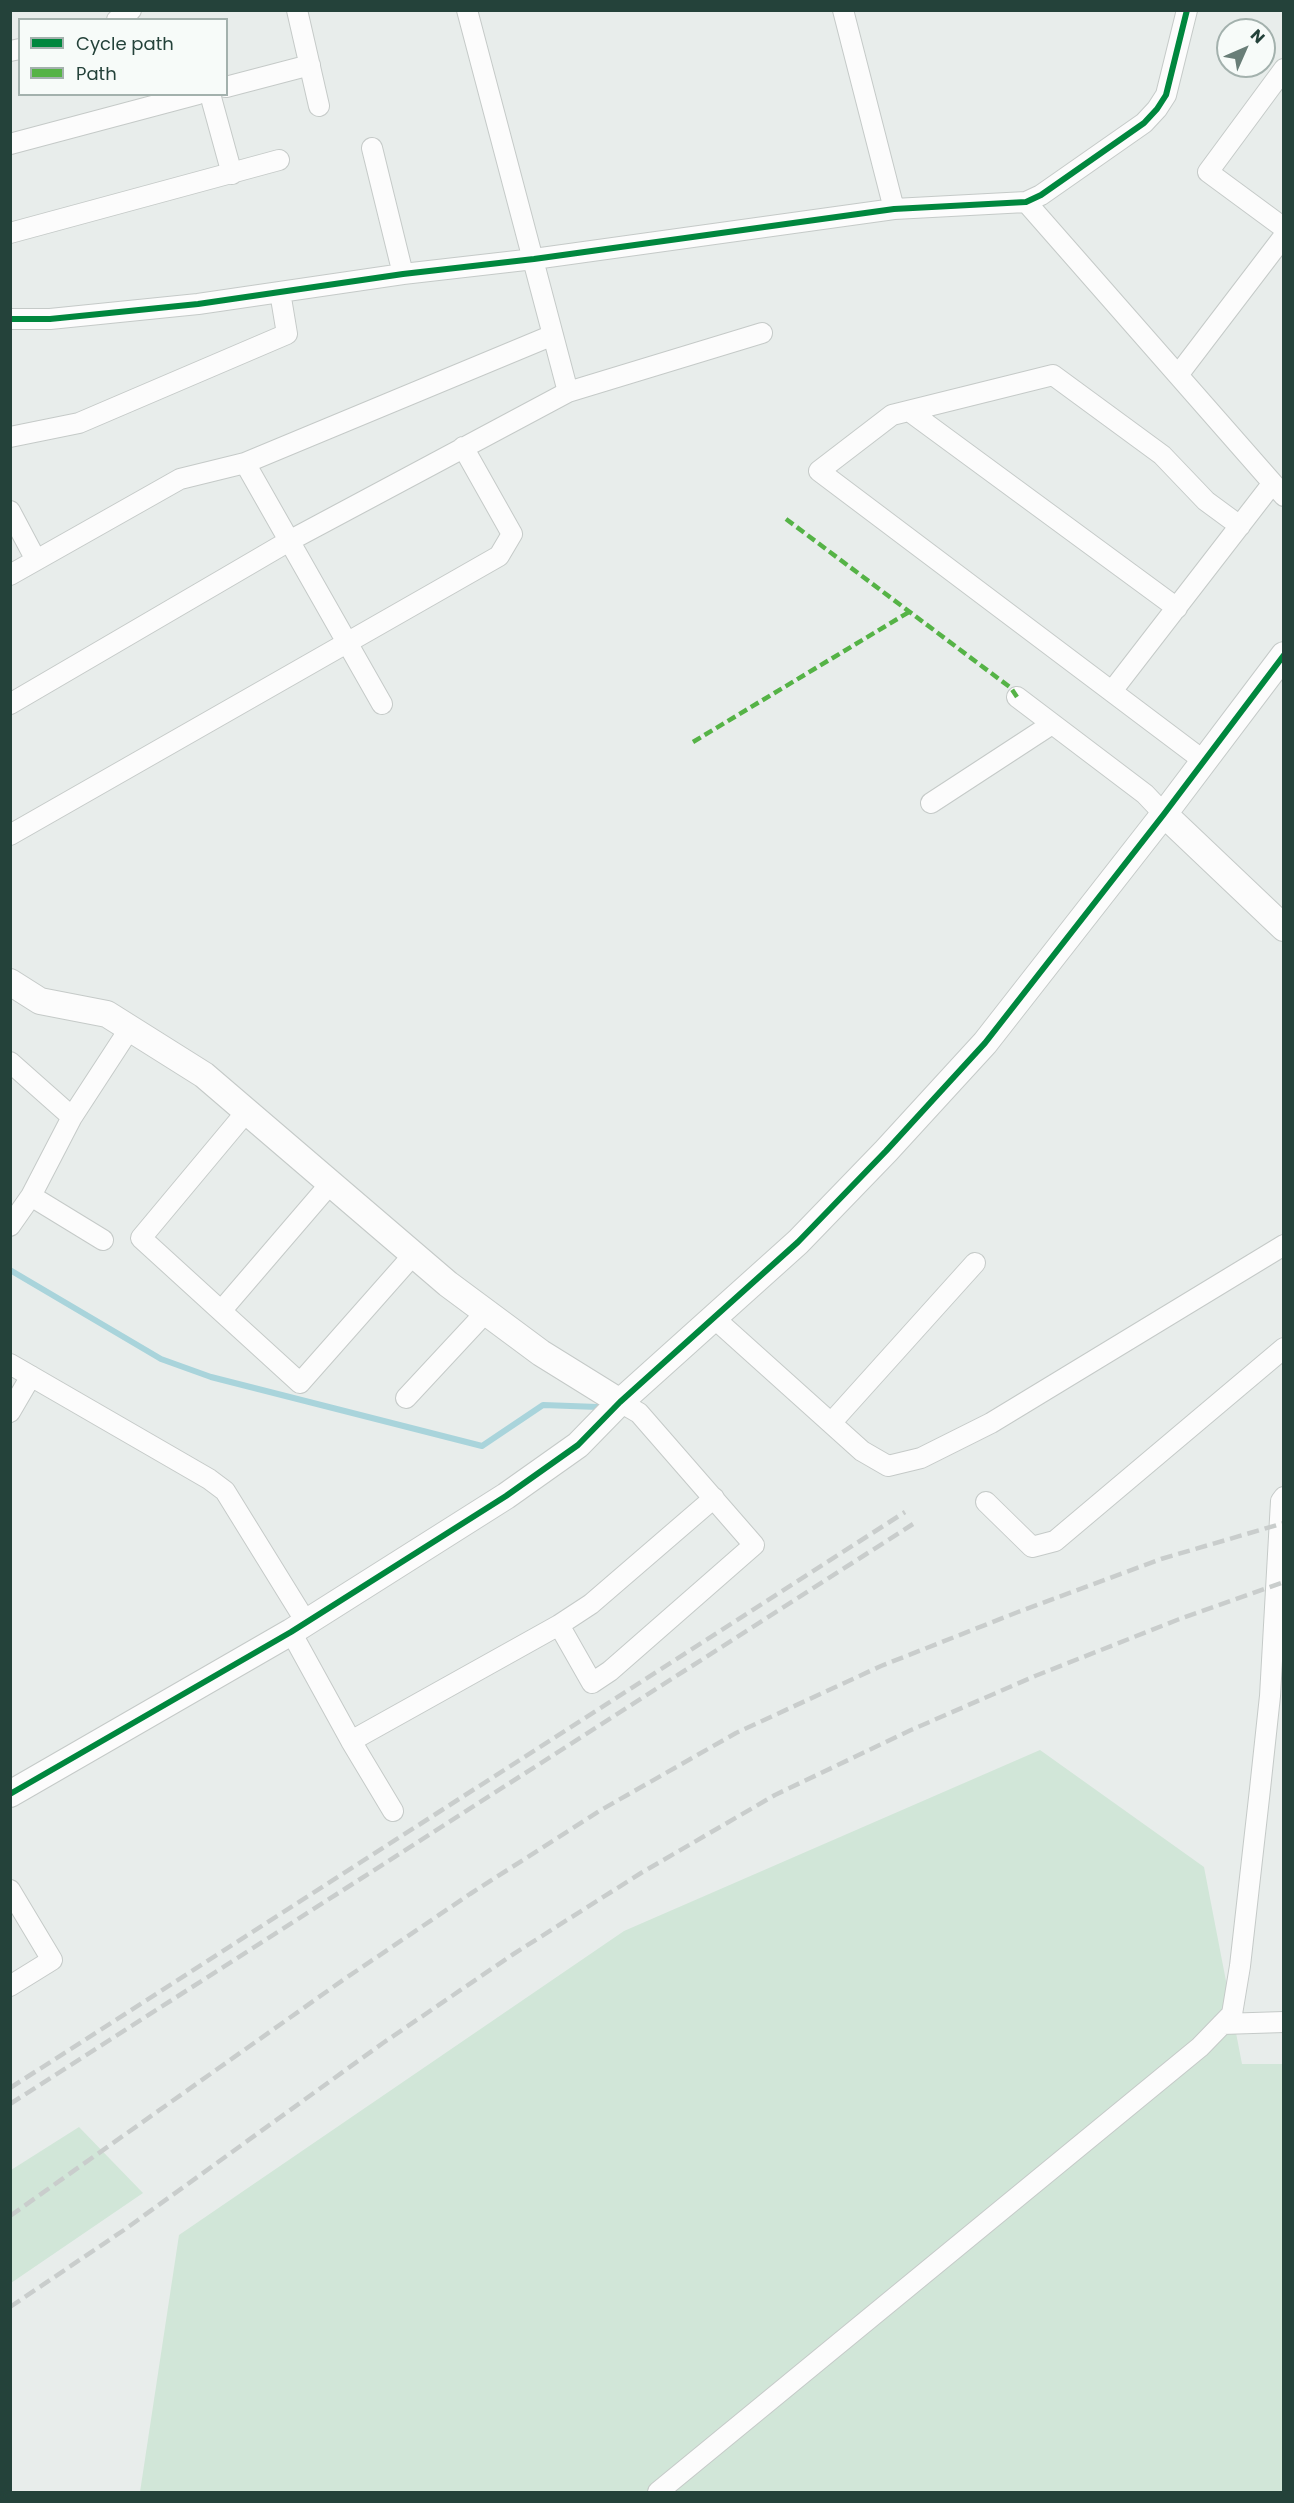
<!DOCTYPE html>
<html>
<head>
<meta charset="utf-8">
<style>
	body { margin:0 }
	#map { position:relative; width:1294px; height:2503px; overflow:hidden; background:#e8edeb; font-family:Poppins,sans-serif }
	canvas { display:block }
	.frame { position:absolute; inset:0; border:12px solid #24423a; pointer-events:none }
	.legend { position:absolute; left:18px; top:18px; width:210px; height:78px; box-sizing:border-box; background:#f7fbf9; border:2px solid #a3b1ad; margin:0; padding:8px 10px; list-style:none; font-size:18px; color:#24423a }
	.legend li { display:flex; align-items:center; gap:12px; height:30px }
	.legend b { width:30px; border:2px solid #a3b1ad }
	.north { position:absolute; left:1216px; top:18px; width:60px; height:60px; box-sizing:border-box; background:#f7fbf9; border:2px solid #a3b1ad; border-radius:50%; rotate:45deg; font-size:16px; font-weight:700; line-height:24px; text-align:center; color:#24423a }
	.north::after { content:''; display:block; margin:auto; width:21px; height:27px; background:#697e78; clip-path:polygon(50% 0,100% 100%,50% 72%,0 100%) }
</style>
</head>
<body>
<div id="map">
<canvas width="1294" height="2503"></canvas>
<div class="frame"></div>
<ul class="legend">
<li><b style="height:8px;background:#00873e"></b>Cycle path</li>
<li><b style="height:8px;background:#55b346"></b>Path</li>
</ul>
<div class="north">N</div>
</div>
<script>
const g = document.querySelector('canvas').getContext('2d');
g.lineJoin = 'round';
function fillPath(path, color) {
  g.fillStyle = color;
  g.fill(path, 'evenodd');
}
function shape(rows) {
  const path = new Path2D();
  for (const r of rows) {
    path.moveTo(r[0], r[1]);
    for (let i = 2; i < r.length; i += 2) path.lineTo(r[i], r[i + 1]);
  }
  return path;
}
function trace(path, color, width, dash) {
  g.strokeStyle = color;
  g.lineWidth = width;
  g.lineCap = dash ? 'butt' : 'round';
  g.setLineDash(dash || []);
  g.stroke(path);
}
fillPath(shape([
	[1040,1750,1204,1867,1242,2064,1283,2064,1283,2492,140,2492,179,2235,624,1931],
	[79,2127,143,2193,11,2283,11,2170]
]), '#d1e6d8');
trace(shape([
	[10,1270,161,1359,211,1377,482,1446,543,1405,598,1407]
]), '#a9d4db', 6);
const minor = shape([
	[297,10,319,106],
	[843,10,894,209],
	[117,20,131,10],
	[10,51,20,49],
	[1284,69,1208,172,1284,228],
	[226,87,310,65],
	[210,94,232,174],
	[10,144,198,94],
	[372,148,403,274],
	[1026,202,1284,496],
	[10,233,279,160],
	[10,319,50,319,198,304,403,274,534,259,894,209,1026,202,1041,195,1144,123,1157,109,1166,95,1187,10],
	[1178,375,1284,236],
	[568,392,762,333],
	[909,411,1177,608],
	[10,437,79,423,287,334,280,292],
	[245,463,382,704],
	[10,511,36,560],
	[10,575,180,479,245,463,553,335],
	[1112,691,1272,484],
	[1017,697,1145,794,1164,814],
	[10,704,289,541,568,392,467,10],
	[1204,761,819,471,892,415,1053,375,1162,455,1206,501,1240,526],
	[931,803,1052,724],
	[10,835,499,556,512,534,463,447],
	[10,1062,72,1117],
	[247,1111,141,1238,300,1383,414,1254],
	[31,1196,103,1240],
	[10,1226,31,1196,72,1117,130,1028],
	[221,1311,330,1184],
	[714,1318,862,1451,888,1466,921,1458,991,1423,1284,1245],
	[10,1364,209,1479,225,1491,306,1622],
	[406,1398,486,1312],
	[10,1412,31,1376],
	[831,1423,975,1263],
	[986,1502,1032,1547,1055,1541,1284,1348],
	[559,1625,592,1683,610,1671,754,1545,639,1413,620,1402],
	[291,1632,351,1741,559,1625,591,1604,714,1498],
	[351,1741,393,1811],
	[10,1890,52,1960,10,1986],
	[1222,2024,1284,2022],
	[658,2492,1200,2047,1232,2014,1240,1966,1260,1789,1270,1696,1281,1501,1284,1497]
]);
const tertiary = shape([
	[1164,814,1284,928],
	[10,982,40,1001,107,1014,204,1075,448,1284,541,1353,620,1402],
	[10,1794,291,1632,506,1496,578,1445,620,1402,798,1242,886,1151,985,1043,1164,814,1284,655]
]);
trace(minor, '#c5cac8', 22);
trace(tertiary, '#c5cac8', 28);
trace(minor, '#fcfcfc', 20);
trace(tertiary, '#fcfcfc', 26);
trace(shape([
	[10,2088,905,1512],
	[10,2104,913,1524],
	[10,2216,343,1980,470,1894,601,1810,736,1733,881,1666,1018,1612,1161,1559,1284,1523],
	[10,2307,124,2230,383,2043,512,1955,641,1873,775,1795,911,1730,1035,1676,1177,1620,1284,1582]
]), '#c9cdcc', 4.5, [12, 6]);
trace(shape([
	[786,519,1011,688,1017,697],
	[693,742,909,612]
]), '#55b346', 4.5, [9, 4.5]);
trace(shape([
	[10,319,50,319,198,304,403,274,534,259,894,209,1026,202,1041,195,1144,123,1157,109,1166,95,1187,10],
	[10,1794,291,1632,506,1496,578,1445,620,1402,798,1242,886,1151,985,1043,1164,814,1284,655]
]), '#00873e', 6);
</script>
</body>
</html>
